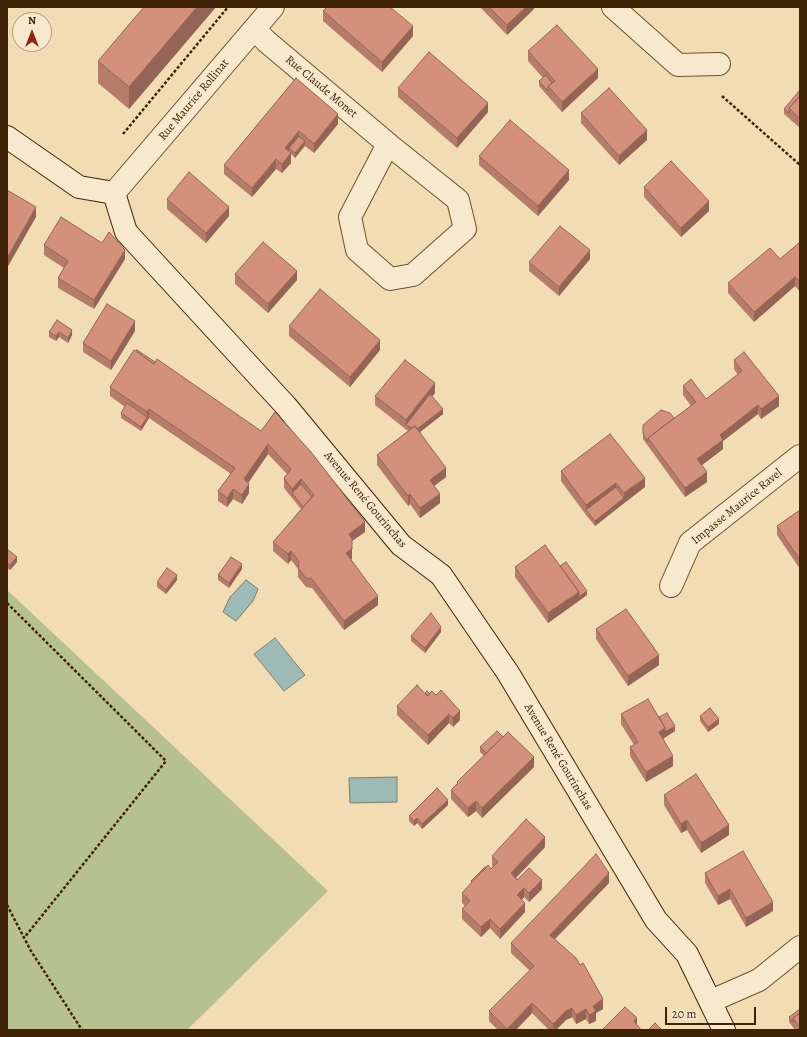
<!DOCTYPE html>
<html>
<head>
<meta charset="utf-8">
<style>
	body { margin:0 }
	#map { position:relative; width:807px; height:1037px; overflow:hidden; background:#f2dcb3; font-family:Alegreya,serif }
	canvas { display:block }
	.frame { position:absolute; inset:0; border:8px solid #3f2306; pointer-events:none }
	.north { position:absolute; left:12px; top:12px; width:40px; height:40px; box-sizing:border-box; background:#f7e8ce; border:1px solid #ad997e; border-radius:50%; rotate:0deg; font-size:11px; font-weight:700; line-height:16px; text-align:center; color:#3f2306 }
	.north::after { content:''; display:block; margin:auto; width:14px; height:18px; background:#8f2418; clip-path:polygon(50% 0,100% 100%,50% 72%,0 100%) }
	.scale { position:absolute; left:665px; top:1007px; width:91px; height:18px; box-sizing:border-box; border:2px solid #3f2306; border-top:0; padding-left:5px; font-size:12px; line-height:14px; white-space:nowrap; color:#3f2306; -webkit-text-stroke:3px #f7e8ce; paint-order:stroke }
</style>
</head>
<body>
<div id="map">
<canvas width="807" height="1037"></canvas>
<div class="frame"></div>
<div class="north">N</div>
<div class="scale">20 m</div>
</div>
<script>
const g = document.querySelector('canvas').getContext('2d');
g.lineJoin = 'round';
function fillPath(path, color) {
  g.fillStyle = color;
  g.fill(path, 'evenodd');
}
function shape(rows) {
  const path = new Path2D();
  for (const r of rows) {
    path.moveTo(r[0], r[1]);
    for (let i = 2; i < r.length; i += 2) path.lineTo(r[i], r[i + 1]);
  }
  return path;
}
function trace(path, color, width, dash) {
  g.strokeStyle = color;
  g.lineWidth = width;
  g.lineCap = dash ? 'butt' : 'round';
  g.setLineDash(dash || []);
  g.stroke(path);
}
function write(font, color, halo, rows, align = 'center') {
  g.font = font + ' Alegreya,serif';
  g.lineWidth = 3.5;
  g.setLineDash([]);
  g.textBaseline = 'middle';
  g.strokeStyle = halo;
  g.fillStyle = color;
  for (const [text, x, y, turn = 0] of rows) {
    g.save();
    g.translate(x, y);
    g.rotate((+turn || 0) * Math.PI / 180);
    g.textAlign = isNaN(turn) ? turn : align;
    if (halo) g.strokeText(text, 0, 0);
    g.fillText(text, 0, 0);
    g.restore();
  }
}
fillPath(shape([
	[7,590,328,891,187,1030,7,1030]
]), '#b7c18f');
const water = shape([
	[246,580,258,589,253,601,236,621,223,612,230,597,246,580],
	[275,638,305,675,284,691,254,654,275,638],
	[397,777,397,802,350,803,349,778,397,777]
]);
fillPath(water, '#9dbab4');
trace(water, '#777e6e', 1);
const street = shape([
	[613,7,678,65,719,64],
	[255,29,266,41,388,144,458,200,465,229,413,275,390,279,357,250,350,217,388,144],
	[114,193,273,7],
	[671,586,690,543,800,456],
	[711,1001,759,980,800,947]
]);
const secondary = shape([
	[7,137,79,187,114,193,126,232,286,406,401,545,441,575,508,673,656,920,687,954,724,1030]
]);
trace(street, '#6c5131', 24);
trace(secondary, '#3f2306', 24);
trace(shape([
	[722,96,800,165],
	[123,134,228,7],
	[7,603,166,761,24,938],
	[7,905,31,951,82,1030]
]), '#3f2306', 2.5, [3, 2]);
trace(street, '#f7e8ce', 22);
trace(secondary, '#f7e8ce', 22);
fillPath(shape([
	[144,7,216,7,129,109,98,83,98,61],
	[480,7,534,7,534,9,507,35],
	[323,11,413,36,382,72,323,21],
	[528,51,598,78,562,112,539,86,539,81,543,78,528,61],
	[296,78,338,124,314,153,305,146,295,158,291,154,291,163,282,173,276,169,252,197,224,174,224,165],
	[398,88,488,112,457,148,398,97],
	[800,90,800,128,784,114,784,109],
	[581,113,647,140,619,165,581,123],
	[479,156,569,180,538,216,479,165],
	[644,187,709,211,681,237,644,197],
	[167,199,229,216,206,243,167,209],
	[800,242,800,292,795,286,754,322,728,293,728,283,780,259],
	[102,243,125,259,94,309,58,288,58,278,64,268,44,255,44,245],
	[590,259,559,296,529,271,529,262],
	[235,274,297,280,268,313,235,284],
	[57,320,72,335,68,343,59,337,56,341,49,337,49,332],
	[289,326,380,350,350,387,289,336],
	[135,331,111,370,83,352,83,343],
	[734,360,779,406,761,419,758,414,723,441,723,449,702,465,707,482,685,497,643,439,643,425,674,418,691,406,683,395,683,386,706,399,738,375,734,369],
	[110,387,261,431,365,532,352,541,352,559,351,559,378,605,344,630,312,588,306,587,298,577,298,569,291,560,288,564,273,551,273,542,301,509,284,488,284,478,287,474,268,454,248,483,249,493,242,504,233,499,227,507,218,501,218,491,231,474,149,418,141,431,121,418,121,413,125,407,110,396],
	[435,393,432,396,443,414,420,432,446,477,434,486,440,503,420,518,410,504,408,506,377,465,377,455,408,431,375,405,375,396],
	[561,471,645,487,595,526,586,515,561,481],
	[800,510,800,569,777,535,777,526],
	[7,549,17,562,10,570,7,568],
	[560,566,587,595,548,623,515,577,515,567],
	[242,569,229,588,218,580,218,575],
	[177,580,166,594,157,587,157,582],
	[596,629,659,665,628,686,596,639],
	[441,632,425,653,411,641,411,636],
	[425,693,460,720,453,727,449,723,428,745,397,715,397,706],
	[621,714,659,717,675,731,663,739,673,766,646,782,630,756,630,747,634,745,621,724],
	[700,716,719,724,708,732,700,721],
	[480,747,534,767,482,818,476,811,468,817,451,799,451,790,457,785,457,782,484,756,480,752],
	[664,795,729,835,701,853,687,830,681,833,664,805],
	[448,805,422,829,417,823,414,826,409,821,409,816],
	[545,847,516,878,517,880,542,889,529,902,524,897,522,900,525,912,500,939,490,928,481,937,462,919,462,909,465,906,462,903,462,893,471,883,471,881,486,868,491,869,493,867,492,866,492,856],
	[705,873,773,911,746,927,730,899,718,905,705,883],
	[609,883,555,939,603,1009,596,1013,596,1021,589,1024,586,1019,576,1024,572,1017,566,1020,556,1030,549,1030,532,1013,516,1030,498,1030,489,1021,489,1011,530,971,511,953,511,943],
	[800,1009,800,1030,795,1030,789,1022,789,1017]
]), '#b57c6a');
fillPath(shape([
	[197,7,216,7,129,109,129,87],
	[526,7,534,7,534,9,507,35,507,25],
	[413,26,413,36,382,72,382,62],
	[598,69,598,78,562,112,562,102],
	[488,103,488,112,457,148,457,138],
	[338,114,338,124,314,153,314,144],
	[647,130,647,140,619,165,619,156],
	[299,131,299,141,289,148,289,153,285,148],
	[305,141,305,145,295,158,295,153],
	[291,153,291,163,282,173,282,164],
	[276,159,276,169,252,197,252,188],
	[569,170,569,180,538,216,538,206],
	[709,201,709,211,681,237,681,228],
	[36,207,36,217,7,268,7,258],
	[229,207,229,216,206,243,206,233],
	[125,250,125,259,94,309,94,300],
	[590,250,590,259,559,296,559,287],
	[297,271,297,280,268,313,268,304],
	[795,277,795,286,754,322,754,312],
	[135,321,135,331,111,370,111,361],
	[72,330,72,335,68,343,68,338],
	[59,332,59,337,56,341,56,336],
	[380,340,380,350,350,387,350,377],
	[435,383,435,393,409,426,406,425,406,420],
	[779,396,779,406,761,419,761,409],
	[758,405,758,414,723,441,723,449,697,469,697,459,720,435],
	[149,409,149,418,141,431,141,427,147,417,147,412],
	[443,409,443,414,415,436,415,431],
	[268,444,268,454,244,489,244,479],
	[446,468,446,477,430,489,430,480],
	[707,472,707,482,685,497,685,488],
	[645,478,645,487,624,503,624,493],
	[301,479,301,489,292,493,292,489],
	[616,483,616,492,586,510,586,505],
	[249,484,249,493,242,504,242,495],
	[233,489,233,499,227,507,227,498],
	[410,494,410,504,408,506,408,496],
	[440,494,440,503,420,518,420,508],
	[624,498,624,503,595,526,595,521],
	[365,522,365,532,352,541,352,559,346,563,346,553,349,534],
	[291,551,291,560,288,564,288,554],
	[17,557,17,562,10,570,10,565],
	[242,564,242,569,229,588,229,583],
	[177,575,177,580,166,594,166,590],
	[587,591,587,595,548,623,548,613,579,592],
	[378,596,378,605,344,630,344,621],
	[441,627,441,632,425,653,425,648],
	[659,655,659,665,628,686,628,676],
	[460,711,460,720,453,727,453,718],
	[449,714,449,723,428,745,428,735],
	[719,719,719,724,708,732,708,727],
	[675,726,675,731,659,741,659,732,665,728],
	[673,756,673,766,646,782,646,772],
	[534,757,534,767,482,818,482,808],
	[448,800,448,805,422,829,422,824],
	[476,801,476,811,468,817,468,808],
	[417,818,417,823,414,826,414,821],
	[687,820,687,830,681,833,681,824],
	[729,825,729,835,701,853,701,843],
	[545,837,545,847,511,883,511,873],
	[609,873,609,883,550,944,550,935],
	[542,880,542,889,529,902,529,893],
	[524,888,524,897,517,905,517,895],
	[730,889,730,899,718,905,718,896],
	[773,902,773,911,746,927,746,918],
	[525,903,525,912,500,939,500,929],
	[490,919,490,928,481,937,481,927],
	[603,999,603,1009,596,1013,596,1021,589,1024,589,1015,593,1006],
	[532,1003,532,1013,516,1030,507,1030],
	[572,1008,572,1017,566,1020,556,1030,553,1030,553,1024,566,1011],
	[586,1009,586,1019,576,1024,576,1015],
	[637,1018,637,1027,634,1021]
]), '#946556');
const building = shape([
	[144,7,197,7,129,87,98,61,144,7],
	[327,7,390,7,413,26,382,62,323,11,327,7],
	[489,7,526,7,507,25,489,7],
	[557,25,598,69,562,102,548,86,555,81,528,51,557,25],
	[429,52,488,103,457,138,398,88,429,52],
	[546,75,552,83,548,86,548,91,539,81,546,75],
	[296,78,338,114,314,144,299,131,285,148,291,153,282,164,276,159,252,188,224,165,296,78],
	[609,88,647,130,619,156,581,113,609,88],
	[800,90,800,96,789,108,789,113,784,109,800,90],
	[800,96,800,119,789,108,800,96],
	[510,120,569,170,538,206,479,156,510,120],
	[299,136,305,141,295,153,289,148,299,136],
	[671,161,709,201,681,228,644,187,671,161],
	[189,172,229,207,206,233,167,199,189,172],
	[7,190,36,207,7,258,7,190],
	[61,217,102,243,109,232,125,250,94,300,58,278,68,261,44,245,61,217],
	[560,226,590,250,559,287,529,262,560,226],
	[263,242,297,271,268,304,235,274,263,242],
	[800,242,800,282,795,277,754,312,728,283,770,248,780,259,800,242],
	[320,289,380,340,350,377,289,326,320,289],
	[107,304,135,321,111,361,83,343,107,304],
	[57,320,72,330,68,338,59,332,56,336,49,332,57,320],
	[134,350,154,364,157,359,261,431,275,412,311,452,365,522,349,534,352,539,352,549,346,553,378,596,344,621,312,579,306,578,298,568,299,561,291,551,288,554,273,542,314,495,301,479,292,489,284,478,291,469,268,444,244,479,249,484,242,495,233,489,227,498,218,491,235,468,149,409,147,412,110,387,134,350],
	[137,350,155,362,154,364,136,351,137,350],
	[744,352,779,396,761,409,758,405,720,435,723,440,697,459,707,472,685,488,648,438,696,402,683,386,691,379,706,399,742,371,734,360,744,352],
	[405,360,435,383,406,420,375,396,405,360],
	[430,394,443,409,417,429,415,426,412,428,406,425,430,394],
	[127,403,147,417,141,427,121,413,127,403],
	[661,410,670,413,674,418,648,438,648,442,643,434,643,425,661,410],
	[415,426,446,468,430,480,440,494,420,508,410,494,408,496,377,455,415,426],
	[610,434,645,478,624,493,616,483,586,505,561,471,610,434],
	[301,484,312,497,303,507,292,493,301,484],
	[616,487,624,498,595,521,586,510,616,487],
	[800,510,800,560,777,526,800,510],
	[545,545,579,592,548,613,515,567,545,545],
	[7,549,17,557,10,565,7,563,7,549],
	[231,557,242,564,229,583,218,575,231,557],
	[566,562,587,591,579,597,579,592,560,566,566,562],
	[167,568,177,575,166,590,157,582,167,568],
	[626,609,659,655,628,676,596,629,626,609],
	[431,613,441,627,425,648,411,636,431,613],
	[417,685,427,696,432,691,436,695,441,690,460,711,453,718,449,714,428,735,397,706,417,685],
	[427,691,430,694,427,696,425,693,427,691],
	[648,699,665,728,659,732,673,756,646,772,630,747,638,742,621,714,648,699],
	[710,708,719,719,708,727,700,716,710,708],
	[667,713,675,726,665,732,665,728,659,717,667,713],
	[497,731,503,737,486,753,480,747,497,731],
	[508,732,534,757,482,808,476,801,468,808,451,790,458,783,457,782,508,732],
	[696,774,729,825,701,843,687,820,681,824,664,795,696,774],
	[437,788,448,800,422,824,417,818,414,821,409,816,437,788],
	[526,819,545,837,511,873,517,880,529,868,542,880,529,893,524,888,517,895,525,903,500,929,490,919,481,927,462,909,470,901,462,893,488,865,491,869,498,862,492,856,526,819],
	[743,851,773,902,746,918,730,889,718,896,705,873,743,851],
	[596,854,609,873,550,935,576,958,580,965,583,963,603,999,593,1006,596,1011,589,1015,586,1009,576,1015,572,1008,566,1011,553,1024,532,1003,507,1029,489,1011,534,966,511,943,596,854],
	[485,867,486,868,472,882,471,881,485,867],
	[625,1007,637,1018,634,1021,641,1030,602,1030,625,1007],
	[800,1009,800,1013,793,1018,793,1022,789,1017,800,1009],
	[800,1013,800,1027,793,1018,800,1013],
	[655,1023,662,1030,648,1030,655,1023]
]);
fillPath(building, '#d3907b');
trace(building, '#946556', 1);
write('12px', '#3f2306', '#f7e8ce', [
	["Rue Claude Monet",321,87,40],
	["Rue Maurice Rollinat",194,100,-50],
	["Avenue René Gourinchas",365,500,50],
	["Impasse Maurice Ravel",737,507,-39],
	["Avenue René Gourinchas",558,757,59]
]);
</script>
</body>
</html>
